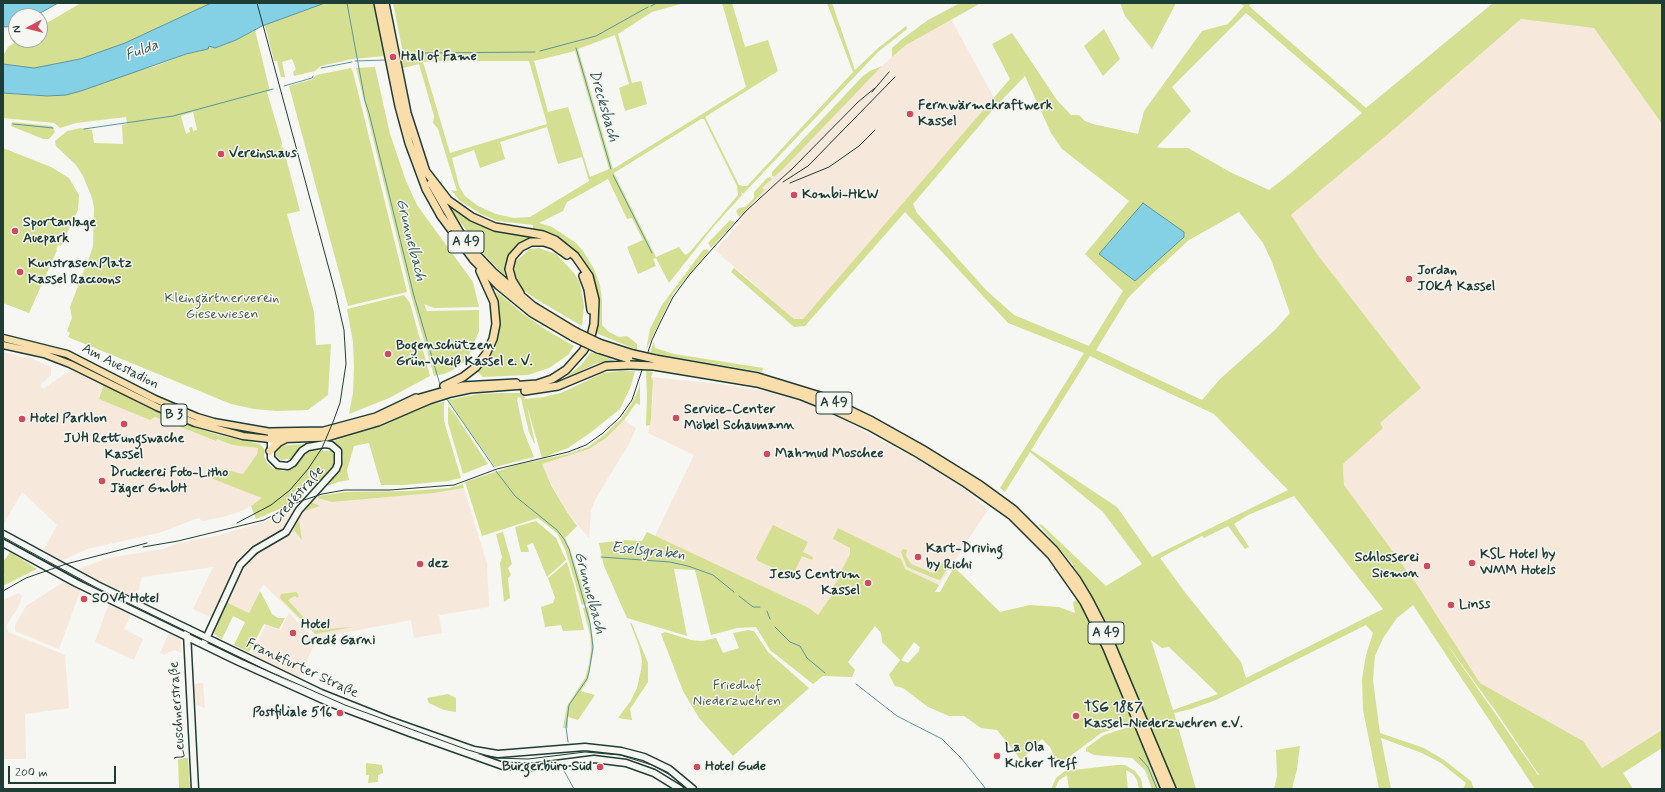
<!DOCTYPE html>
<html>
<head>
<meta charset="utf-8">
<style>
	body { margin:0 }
	#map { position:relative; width:1665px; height:792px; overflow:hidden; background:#f6f6f2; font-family:Mynerve,sans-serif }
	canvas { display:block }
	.frame { position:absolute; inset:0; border:4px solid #1f3d34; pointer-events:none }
	.north { position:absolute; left:8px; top:8px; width:40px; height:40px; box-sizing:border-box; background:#f6f6f2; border:1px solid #a0aca6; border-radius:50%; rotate:263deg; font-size:11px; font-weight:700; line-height:16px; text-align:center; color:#1f3d34 }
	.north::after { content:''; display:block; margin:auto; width:14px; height:18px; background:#d1495b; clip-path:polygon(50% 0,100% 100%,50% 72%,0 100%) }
	.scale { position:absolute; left:8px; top:766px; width:108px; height:18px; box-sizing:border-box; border:2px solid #1f3d34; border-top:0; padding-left:5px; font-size:12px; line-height:14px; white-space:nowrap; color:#1f3d34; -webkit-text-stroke:3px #f6f6f2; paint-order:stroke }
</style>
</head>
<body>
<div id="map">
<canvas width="1665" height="792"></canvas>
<div class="frame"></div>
<div class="north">N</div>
<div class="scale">200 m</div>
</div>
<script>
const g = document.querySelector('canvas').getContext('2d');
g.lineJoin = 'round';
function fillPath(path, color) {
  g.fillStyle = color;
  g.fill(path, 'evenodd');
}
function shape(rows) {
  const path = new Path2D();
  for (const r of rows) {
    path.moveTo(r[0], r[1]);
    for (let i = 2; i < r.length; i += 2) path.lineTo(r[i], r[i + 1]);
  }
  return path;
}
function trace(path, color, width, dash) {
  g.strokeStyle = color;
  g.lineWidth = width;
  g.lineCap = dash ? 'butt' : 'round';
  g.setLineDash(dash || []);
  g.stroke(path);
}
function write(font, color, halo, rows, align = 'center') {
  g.font = font + ' Mynerve,sans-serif';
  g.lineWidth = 3;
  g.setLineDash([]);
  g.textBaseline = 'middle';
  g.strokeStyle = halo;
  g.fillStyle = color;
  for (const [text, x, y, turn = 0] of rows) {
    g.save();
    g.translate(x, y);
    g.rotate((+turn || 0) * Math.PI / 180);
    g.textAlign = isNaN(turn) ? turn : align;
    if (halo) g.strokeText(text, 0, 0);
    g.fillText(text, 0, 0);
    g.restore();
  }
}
fillPath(shape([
	[951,19,994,98,803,319,794,319,715,250,742,221,739,217,765,190,762,189,882,66,906,45],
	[1521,19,1594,28,1662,124,1662,730,1602,768,1583,741,1480,683,1416,583,1344,485,1343,464,1383,428,1380,423,1421,388,1317,254,1291,215,1393,130],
	[3,352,26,358,27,356,51,367,51,375,40,385,43,389,68,372,74,371,104,384,100,399,150,420,155,417,215,441,217,439,232,445,258,448,257,454,243,474,223,469,204,475,263,498,244,510,223,517,203,521,198,518,162,532,87,549,61,561,44,550,57,525,22,492,3,525],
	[651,377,720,384,770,392,803,402,834,415,916,459,964,489,988,509,922,612,834,592,818,615,809,608,655,536,694,455,648,433,653,399,653,381],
	[624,420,636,428,629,444,597,496,591,510,589,538,567,512,546,474,542,464,589,449,606,438],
	[464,488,487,564,489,607,439,615,442,633,414,638,411,620,327,636,322,641,263,584,249,613,219,599,210,617,193,609,213,567,142,577,136,599,76,570,108,558,163,549,179,543,220,535,264,522,299,506,308,505,317,498,332,502,434,493],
	[65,581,81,589,59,649,15,631,15,625,26,606],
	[19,593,22,596,19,606,6,626,8,632,65,655,69,708,25,714,26,759,3,759,3,600],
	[109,603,131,615,124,629,143,639,134,660,95,642],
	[289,613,316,640,299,679,251,654,266,625,280,631],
	[169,633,181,639,181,653,175,650,166,653,164,655,160,653],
	[203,683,205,708,195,704,193,684]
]), '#f6e8db');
fillPath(shape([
	[81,3,211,3,125,43,80,59,34,68,3,64,3,56,8,47,19,40,40,40,40,27],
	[325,3,374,3,385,56,352,59,321,66,315,71,294,76,293,72,296,69,292,59,282,62,285,77,281,77,277,61,274,61,265,25],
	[393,3,684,3,652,12,618,34,632,83,641,81,647,104,625,111,619,88,629,84,615,35,578,49,613,169,746,87,722,3,732,3,745,47,768,40,778,71,705,117,739,185,743,186,747,186,853,72,827,3,832,3,855,70,877,49,906,26,907,29,878,52,743,194,741,192,742,195,714,226,669,283,656,258,653,259,656,266,638,274,627,247,643,240,632,218,627,219,608,179,567,202,563,211,539,223,552,227,576,243,583,251,594,269,600,285,602,300,602,325,609,332,619,337,627,336,631,339,637,344,637,350,596,333,599,318,599,299,596,286,591,270,580,255,571,246,550,233,533,229,533,225,497,221,481,214,460,201,451,190,457,191,438,129,433,123,434,116,419,64,403,68,401,54,403,53],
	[575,51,609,169,590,177,568,107,548,112,534,61],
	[441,61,529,61,547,124,450,153,423,62],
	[701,119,704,119,737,186,738,195,689,253,685,255,679,247,656,257,614,173],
	[547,127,558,164,582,157,589,181,530,217,514,218,496,214,478,206,465,196,459,186,452,158,474,150,480,168,505,159,500,142],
	[960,3,981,3,906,45,892,57,892,48,901,40,928,20],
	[1120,3,1176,3,1152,49,1125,16],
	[1239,3,1251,3,1249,6,1366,108,1493,3,1662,3,1662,124,1594,28,1521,19,1393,130,1291,215,1317,254,1421,388,1380,423,1383,428,1343,464,1344,485,1416,583,1480,683,1583,741,1602,768,1662,730,1662,748,1623,773,1633,789,1535,789,1413,605,1397,618,1383,638,1375,656,1373,680,1380,733,1424,748,1444,760,1471,781,1474,789,1463,789,1466,783,1441,763,1422,753,1381,738,1391,789,1379,789,1363,710,1362,679,1366,655,1373,633,1366,625,1216,700,1191,709,1174,713,1196,789,1175,789,1147,718,1101,733,1060,764,1058,764,1056,761,1050,747,1042,739,1021,760,997,730,981,728,964,716,949,716,928,707,903,688,895,686,889,675,900,660,882,642,881,633,875,626,848,662,855,670,852,677,823,676,813,684,770,650,756,627,737,628,711,635,695,570,674,569,687,636,627,618,604,566,599,543,625,540,642,541,647,532,809,608,818,615,834,592,832,590,850,554,850,548,833,539,838,528,901,559,905,569,939,585,935,592,940,592,954,567,1000,612,1030,605,1059,607,1075,613,1073,602,1090,593,1071,562,1039,525,1041,524,1106,586,1142,564,1103,512,1030,452,1005,492,1000,488,1084,353,1008,323,905,212,805,326,794,327,731,272,734,268,794,319,803,319,1010,79,992,44,1012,33,1057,100,1071,115,1079,115,1085,121,1093,124,1138,134,1144,111,1202,31,1228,24,1244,6],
	[1246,13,1362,113,1286,177,1269,190,1230,172,1188,148,1162,148,1157,147,1191,111,1172,87],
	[1025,76,1051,133,1062,149,1129,201,1085,254,1123,291,1089,346,1014,315,986,290,917,213,913,204,996,106],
	[1239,212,1263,243,1272,262,1290,313,1275,330,1220,379,1202,400,1096,350,1128,298,1151,275,1189,240],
	[1090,356,1214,414,1288,490,1152,557,1117,507,1031,450],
	[1294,496,1383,609,1246,678,1241,662,1184,591,1160,558,1202,536,1204,538,1228,526,1245,549,1249,547,1234,524,1248,515],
	[1441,636,1497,713,1539,775,1538,775],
	[1151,640,1162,648,1169,647,1218,694,1173,710],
	[914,642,920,647,919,651,908,663,901,660],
	[1104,29,1120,59,1103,76,1084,46],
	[255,30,270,91,267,92,282,143,281,148,283,147,300,211,287,214,314,312,316,345,331,344,328,395,308,410,277,411,254,409,231,404,68,337,70,333,67,331,72,318,70,307,93,247,94,208,92,198,83,176,76,165,56,146,55,141,67,131,81,128,92,130,94,143,123,144,122,125,127,124,126,117,76,123,60,128,54,123,3,118,3,93,40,96,156,66,186,54,208,49,209,46,215,48,236,40],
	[193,112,197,130,193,131,192,127,189,128,190,132,186,134,181,116],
	[882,66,783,169,774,177,772,176,772,172,863,76,870,71],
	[375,67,390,134,406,181,417,205,473,282,479,307,434,308,424,304,427,311,479,310,479,331,467,360,453,370,444,374,434,376,411,295,356,68],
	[351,68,353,72,407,292,348,306,289,86,313,79,316,75],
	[12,122,52,126,55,132,49,139,43,139,11,126],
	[3,148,51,167,69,178,79,195,78,210,61,246,58,245,56,250,57,250,29,313,3,303],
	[770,177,772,179,762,188,765,190,739,217,736,211,739,208,745,207,754,198,754,192,767,178],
	[450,208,469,220,492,230,536,237,521,242,510,253,504,267,505,276,483,253],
	[730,220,735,222,711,248,708,243],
	[539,248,556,254,574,273,580,283,584,306,582,326,536,299,522,289,516,281,514,273,516,261,530,249],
	[707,249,709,251,673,294,646,350,650,329,662,305,703,250],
	[496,291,523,314,548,331,574,346,568,355,549,368,528,375,483,377,477,371,494,349,498,336,500,312],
	[404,295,410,303,430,376,389,398,349,414,353,393,354,367,353,342,347,309],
	[654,341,655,348,674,354,763,368,762,372,650,353],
	[591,352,615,361,597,363,564,379,581,365],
	[621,371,635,371,631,386,620,409,590,433,568,448,542,458,527,406,535,443,534,443,529,432,521,398,518,397,517,400,524,432,534,457,495,467,447,400,479,394,501,393,523,393,525,399,544,397,561,393,603,373],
	[646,371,653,372,651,377,653,381,651,418,650,425,646,426,647,395],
	[640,380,640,405,636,403,624,420,606,438,589,449,542,464,551,485,567,512,577,526,565,538,570,549,588,604,582,605,565,549,557,533,538,518,482,536,465,482,516,465,568,454,588,447,604,435,621,419,633,401,639,388],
	[104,384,142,405,185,424,218,435,260,444,265,450,264,456,267,463,274,469,284,471,290,469,296,466,306,453,312,450,331,451,334,455,334,461,333,466,316,485,309,482,296,495,291,504,256,519,251,506,262,498,203,475,223,469,243,474,257,454,258,448,232,445,217,439,216,441,155,417,150,420,99,399],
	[444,402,444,421,461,478,448,481,403,485,381,485,369,443,354,446,347,470,349,480,338,482,330,485,326,485,341,469,342,463,343,456,341,449,333,441,382,426,424,406],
	[448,406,454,413,488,464,463,474,448,423],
	[304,444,290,459,281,460,276,455,278,446],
	[463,484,464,488,434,493,332,502,317,498,318,496,345,492,408,491,449,488],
	[311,502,320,506,305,511,299,520,302,540,293,529],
	[536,521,556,538,566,560,547,577,533,543,527,545,529,552,521,552,515,527],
	[773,525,808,542,803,552,813,557,812,560,802,556,792,577,758,561,756,558],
	[503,532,512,564,508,568,511,575,508,578,510,598,504,602,500,563,502,557,496,534],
	[903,549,907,550,906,556,911,564,933,573,943,562,949,566,940,580,936,579,907,567,901,552],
	[10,552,37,569,3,586,3,576,5,575,3,574,3,562],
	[567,562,574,585,584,630,563,631,561,625,545,627,541,607,553,603,555,598,548,578],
	[260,591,272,614,278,618,285,618,279,629,264,624,249,652,234,645,245,622,233,616,222,639,214,634,226,602,249,613],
	[296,592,299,596,297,598,295,596,288,600,315,630,353,627,315,634,280,598,281,594],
	[588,606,594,647,588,680,581,691,595,695,578,720,568,717,568,728,563,728,567,706,585,678,589,664,591,648,590,635,583,608],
	[630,623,632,624,648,663,648,682,630,709,632,720,618,718,630,702,637,688,641,670,642,661,639,646],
	[748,630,754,631,768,652,809,688,733,756,699,718,683,691,661,634,665,632,691,640,702,641,716,638,723,653,739,648,733,633],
	[448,694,456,698,456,712,444,710,429,703,427,698],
	[1135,725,1150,767,1159,789,1152,789,1145,770,1132,758,1094,755,1086,751,1086,748,1104,735],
	[1300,746,1297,769,1292,789,1274,789,1277,776,1276,750],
	[178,758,188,758,190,789,179,789],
	[366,763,382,765,383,773,378,775,378,782,368,783,369,775,366,775],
	[1117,765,1125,765,1135,771,1141,779,1143,789,1139,789,1137,780,1133,774,1126,770,1128,789,1069,789,1067,775,1059,780,1055,789,1051,789,1056,778,1065,771]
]), '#d4df92');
const water = shape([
	[3,3,58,3,35,16,16,16,16,26,5,27,3,26,3,3],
	[211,3,325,3,262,26,236,40,215,48,209,46,208,49,186,54,81,91,66,95,47,96,3,93,3,64,34,68,80,59,125,43,211,3],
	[1143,203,1184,232,1184,237,1135,281,1099,254,1143,203]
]);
fillPath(water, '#84d0e4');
trace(water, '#5c959e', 1);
trace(shape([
	[347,3,365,101,369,113,414,296,441,388],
	[651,6,657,3],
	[576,48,611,169],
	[540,51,596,36,648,7],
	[398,57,426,53,535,52],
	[355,61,387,60],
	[321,68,352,62],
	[284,86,312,78,313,76],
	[13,124,53,128],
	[84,129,173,116,273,89],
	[613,175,652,253],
	[446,398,494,467],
	[496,471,515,496,557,530,564,539,569,549,590,623,593,647,589,672,587,679,569,705,566,727,568,742],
	[601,557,670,562,688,566,713,575,734,592],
	[739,596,753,607,760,607],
	[767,611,770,619],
	[775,627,790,642,800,646,807,658,825,673],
	[856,684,897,716,942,739,961,758,986,789],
	[1139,757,1148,767,1157,789],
	[562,767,574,789]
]), '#5c959e', 1);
const secondary = shape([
	[3,534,97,585,290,678,321,693,389,720,474,750,498,754,585,747,621,751,644,757,669,769,693,789],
	[3,543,76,583,239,662,330,703,410,733,503,766,532,767,594,759,626,763,654,773,680,789],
	[187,633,195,789],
	[205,641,240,565,255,550,286,532,299,510,336,469,338,464,338,451,331,445,325,444,308,447,302,451,293,463,288,466,278,465,271,458,271,432]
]);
const primary = shape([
	[3,338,67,354,155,399,197,417,214,422,271,432],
	[3,345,44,354,70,364,157,407,195,423,243,436,270,439]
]);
const highway = shape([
	[378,3,399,106,409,143,426,189,441,216,473,259,499,286,532,313,573,337],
	[385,3,407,113,426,172],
	[431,183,460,233,475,253,493,272,533,306,576,332],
	[583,276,588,289,591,310],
	[520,293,512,280,509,269,512,257,521,247,531,242,544,242,553,245,567,255],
	[599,343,633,354],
	[598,349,632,360],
	[655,359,758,377,820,396,872,421,922,449,980,485,1013,509,1054,550,1077,580,1089,600,1108,637,1172,789],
	[654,366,757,383,802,396,822,404,869,426,919,454,964,482,1012,516,1051,555,1084,602,1107,648,1165,789],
	[444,386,463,377,476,367,486,354,493,339,496,324,494,302,480,271],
	[525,391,558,386,606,366,630,365],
	[413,400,462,386,516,383],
	[271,432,324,431,376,417,416,398],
	[270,439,327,437,378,422,429,400,451,393,470,389,537,384,552,379,566,370,583,351,590,340,594,324,595,300,589,276,575,256,555,240,543,235,495,227,472,217,448,200,424,169],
	[270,451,279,442,285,439]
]);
trace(secondary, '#1f3d34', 9);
trace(primary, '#1f3d34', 9);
trace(highway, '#1f3d34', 10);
trace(secondary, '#f6f6f2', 6);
trace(primary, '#f9deab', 6);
trace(highway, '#f9deab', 7);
trace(shape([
	[3,537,95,587,266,670,345,705,468,750,496,758,528,759,585,752,620,755,652,765,672,776,687,789]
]), '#1f3d34', 1);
trace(shape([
	[872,92,889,72],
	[783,182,808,166,895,77],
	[790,183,829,167,859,146,875,130],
	[237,523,271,505,290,490,308,469,322,448,333,422,340,403,346,364,344,330,335,291,257,3],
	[143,547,178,541,264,520,298,502,322,494,345,490,390,490,454,485,497,469,568,452,586,445,603,433,620,417,632,400,652,340,660,323,673,297,690,274,746,211,793,168,858,102,875,88],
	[3,591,26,578,66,564,147,543]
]), '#1f3d34', 1);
const highwayBridge = shape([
	[576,332,599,343],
	[573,337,598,349],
	[633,354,655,359],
	[630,365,654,366]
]);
trace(highwayBridge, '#1f3d34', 10, []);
trace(highwayBridge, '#f9deab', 7);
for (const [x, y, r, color] of [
	[393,57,4,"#d1495b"],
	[910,114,4,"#d1495b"],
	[221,154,4,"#d1495b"],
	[794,195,4,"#d1495b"],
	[15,231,4,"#d1495b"],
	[20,272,4,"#d1495b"],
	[1409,279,4,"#d1495b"],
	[388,354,4,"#d1495b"],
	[676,418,4,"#d1495b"],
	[22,419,4,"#d1495b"],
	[124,424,4,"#d1495b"],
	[767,454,4,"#d1495b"],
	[102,481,4,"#d1495b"],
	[918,557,4,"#d1495b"],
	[1472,563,4,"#d1495b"],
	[420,564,4,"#d1495b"],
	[1427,566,4,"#d1495b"],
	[868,583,4,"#d1495b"],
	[84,599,4,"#d1495b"],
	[1451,605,4,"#d1495b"],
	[293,633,4,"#d1495b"],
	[340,713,4,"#d1495b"],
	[1076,716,4,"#d1495b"],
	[997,756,4,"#d1495b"],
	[600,767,4,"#d1495b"],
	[697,767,4,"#d1495b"]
]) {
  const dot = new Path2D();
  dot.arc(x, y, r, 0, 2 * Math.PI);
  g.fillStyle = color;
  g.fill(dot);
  trace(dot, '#f6f6f2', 1.5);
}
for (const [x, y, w] of [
	[466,242,36],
	[834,403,36],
	[174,415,26],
	[1106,633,36]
]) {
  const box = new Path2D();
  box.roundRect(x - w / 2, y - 11, w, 22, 3);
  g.fillStyle = '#f6f6f2';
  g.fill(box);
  trace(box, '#1f3d34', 1);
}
write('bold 13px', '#1f3d34', null, [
	["A 49",466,242],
	["A 49",834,403],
	["B 3",174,415],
	["A 49",1106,633]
]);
write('bold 14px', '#1f3d34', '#f6f6f2', [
	["Hall of Fame",401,57],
	["Fernwärmekraftwerk",918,106],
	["Kassel",918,122],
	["Vereinshaus",229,154],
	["Kombi-HKW",802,195],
	["Sportanlage",23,223],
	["Auepark",23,239],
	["KunstrasenPlatz",28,264],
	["Kassel Raccoons",28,280],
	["Jordan",1417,271],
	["JOKA Kassel",1417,287],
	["Bogenschützen",396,346],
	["Grün-Weiß Kassel e. V.",396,362],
	["Service-Center",684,410],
	["Möbel Schaumann",684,426],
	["Hotel Parklon",30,419],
	["JUH Rettungswache",124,439,"center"],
	["Kassel",124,455,"center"],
	["Mahmud Moschee",775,454],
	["Druckerei Foto-Litho",110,473],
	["Jäger GmbH",110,489],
	["Kart-Driving",926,549],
	["by Richi",926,565],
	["KSL Hotel by",1480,555],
	["WMM Hotels",1480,571],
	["Schlosserei",1419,558,"right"],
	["Siemon",1419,574,"right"],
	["dez",428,564],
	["Jesus Centrum",860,575,"right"],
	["Kassel",860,591,"right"],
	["SOVA Hotel",92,599],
	["Linss",1459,605],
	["Hotel",301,625],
	["Credé Garni",301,641],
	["TSG 1887",1084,708],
	["Kassel-Niederzwehren e.V.",1084,724],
	["Postfiliale 516",332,713,"right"],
	["La Ola",1005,748],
	["Kicker Treff",1005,764],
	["Bürgerbüro Süd",592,767,"right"],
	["Hotel Gude",705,767]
], 'left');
write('14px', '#435d47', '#f6f6f2', [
	["Kleingärtnerverein",222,299],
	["Giesewiesen",222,315],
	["Friedhof",737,686],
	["Niederzwehren",737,702]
]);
write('14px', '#1f3d34', '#f6f6f2', [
	["Am Auestadion",120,367,27],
	["Credéstraße",298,496,-49],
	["Frankfurter Straße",302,669,25],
	["Leuschnerstraße",178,710,-94]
]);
write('italic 15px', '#335a57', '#f6f6f2', [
	["Fulda",142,51,-20],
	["Drecksbach",603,106,74],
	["Grunnelbach",410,240,76],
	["Eselsgraben",648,552,6],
	["Grunnelbach",589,593,75]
]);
</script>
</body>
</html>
